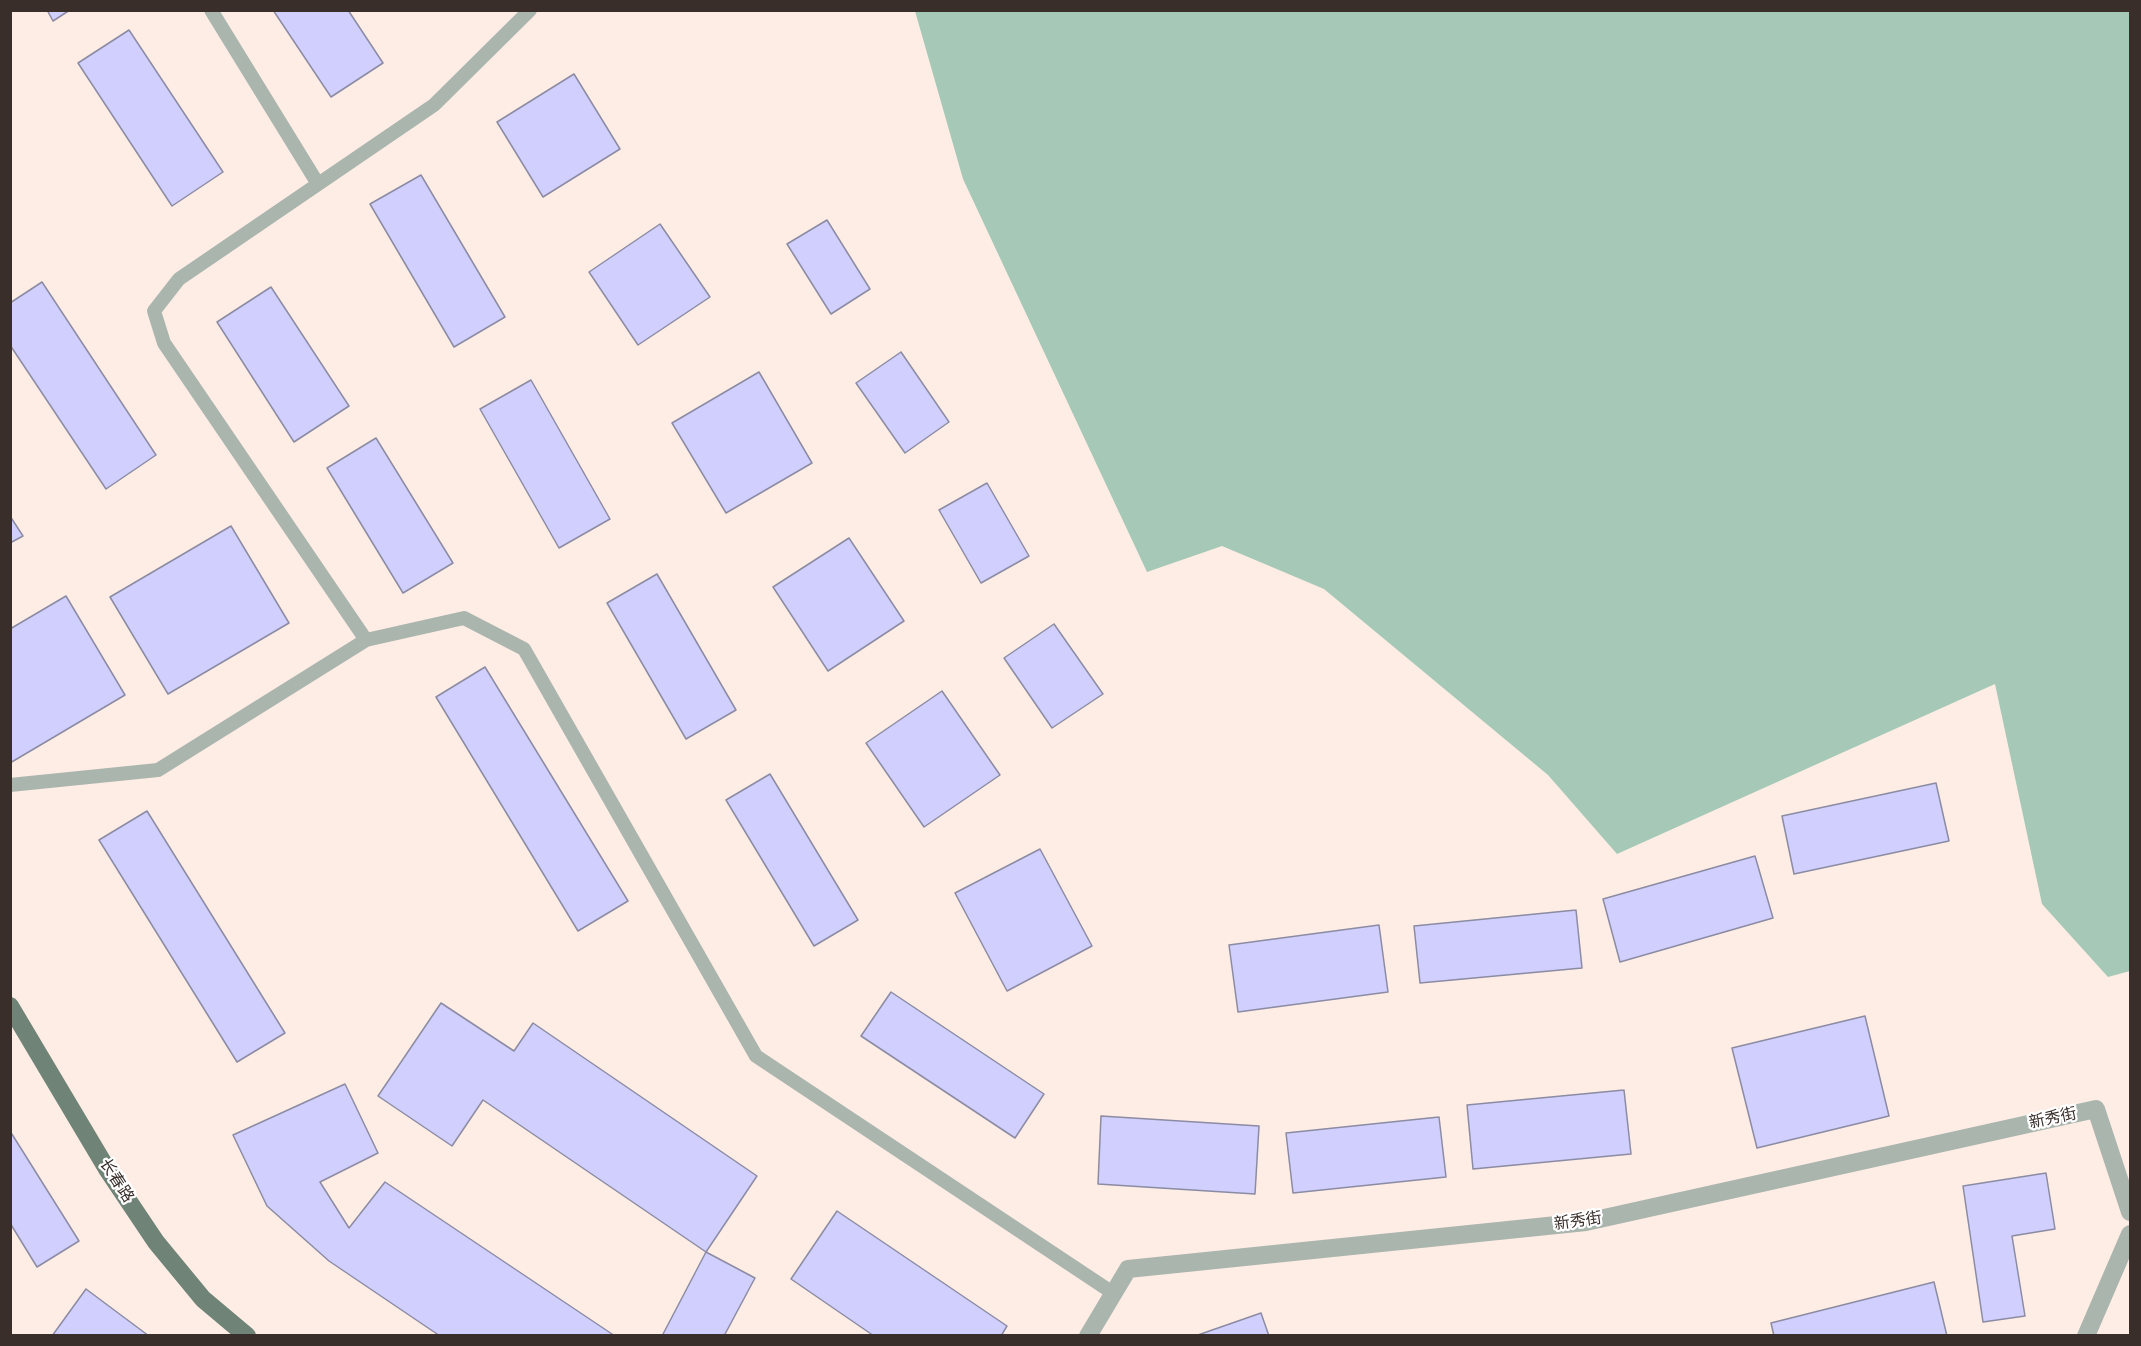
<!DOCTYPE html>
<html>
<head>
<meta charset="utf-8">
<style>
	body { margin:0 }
	#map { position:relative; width:2141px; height:1346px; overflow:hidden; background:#feede5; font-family:Roboto,sans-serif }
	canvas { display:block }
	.frame { position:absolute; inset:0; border:12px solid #392e2a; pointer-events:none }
</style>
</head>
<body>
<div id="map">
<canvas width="2141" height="1346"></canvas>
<div class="frame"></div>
</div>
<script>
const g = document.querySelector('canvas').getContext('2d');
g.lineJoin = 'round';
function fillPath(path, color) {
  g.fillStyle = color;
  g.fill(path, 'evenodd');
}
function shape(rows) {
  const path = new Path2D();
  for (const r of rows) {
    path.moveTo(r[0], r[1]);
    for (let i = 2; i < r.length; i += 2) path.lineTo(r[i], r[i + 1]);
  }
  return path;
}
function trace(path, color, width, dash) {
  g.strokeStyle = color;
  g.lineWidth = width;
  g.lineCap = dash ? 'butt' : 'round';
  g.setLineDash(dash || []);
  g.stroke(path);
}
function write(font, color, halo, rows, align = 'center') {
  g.font = font + ' Roboto,"Noto Sans SC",sans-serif';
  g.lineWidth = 4.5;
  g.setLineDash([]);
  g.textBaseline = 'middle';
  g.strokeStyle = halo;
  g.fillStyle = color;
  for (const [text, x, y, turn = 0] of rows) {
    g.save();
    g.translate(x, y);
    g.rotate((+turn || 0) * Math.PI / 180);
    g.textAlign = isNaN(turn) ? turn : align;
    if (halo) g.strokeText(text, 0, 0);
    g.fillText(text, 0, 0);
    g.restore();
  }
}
fillPath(shape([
	[915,11,2130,11,2130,971,2108,977,2042,904,1995,684,1617,854,1548,775,1324,589,1222,546,1147,572,963,179]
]), '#a6c8b6');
const building = shape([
	[47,10,70,10,53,21,47,10],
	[273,10,348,10,383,63,331,97,273,10],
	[129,30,223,172,172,206,78,63,129,30],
	[574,74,620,149,543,197,497,122,574,74],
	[421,175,505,317,454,347,370,204,421,175],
	[827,220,870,289,831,314,787,244,827,220],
	[660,224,710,297,638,345,589,272,660,224],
	[42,282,156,455,106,489,10,345,10,303,42,282],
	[271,287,349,406,294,442,217,322,271,287],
	[901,352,949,422,905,453,856,383,901,352],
	[759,372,812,463,726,513,672,423,759,372],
	[531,380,610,519,559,548,480,409,531,380],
	[376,438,453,563,403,593,327,468,376,438],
	[987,483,1029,556,981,583,939,510,987,483],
	[10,516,23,536,10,543,10,516],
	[231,526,289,623,168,694,110,597,231,526],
	[849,538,904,621,828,671,773,587,849,538],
	[657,574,736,710,686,739,607,603,657,574],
	[66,596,125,695,10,763,10,629,66,596],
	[1054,624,1103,694,1052,728,1004,658,1054,624],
	[485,667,628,901,578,931,436,697,485,667],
	[942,691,1000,775,924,827,866,743,942,691],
	[770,774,858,920,814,946,726,800,770,774],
	[1936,783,1949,841,1794,874,1782,816,1936,783],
	[147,811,285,1033,237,1062,99,840,147,811],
	[1040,849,1092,946,1007,991,955,893,1040,849],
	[1755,856,1773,918,1620,962,1603,899,1755,856],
	[1576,910,1582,968,1420,983,1414,926,1576,910],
	[1379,925,1388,992,1238,1012,1229,945,1379,925],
	[891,992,1044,1094,1015,1138,861,1036,891,992],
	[441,1003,514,1051,533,1023,757,1176,706,1252,483,1100,452,1146,378,1096,441,1003],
	[1865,1016,1889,1116,1757,1148,1732,1048,1865,1016],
	[345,1084,378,1153,320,1182,349,1228,385,1182,615,1336,440,1336,329,1261,267,1206,233,1135,345,1084],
	[1624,1090,1631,1154,1473,1169,1467,1105,1624,1090],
	[1101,1116,1259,1126,1255,1194,1098,1184,1101,1116],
	[1439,1117,1446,1177,1293,1193,1286,1133,1439,1117],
	[10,1131,79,1241,37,1267,10,1223,10,1131],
	[2046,1173,2055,1229,2012,1236,2025,1316,1983,1322,1963,1186,2046,1173],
	[837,1211,1007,1326,1001,1336,874,1336,791,1279,837,1211],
	[706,1252,755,1278,724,1336,662,1336,706,1252],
	[1934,1282,1947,1336,1774,1336,1771,1323,1934,1282],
	[86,1289,149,1336,52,1336,86,1289],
	[1261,1313,1269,1336,1195,1336,1261,1313]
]);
fillPath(building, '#d1cffd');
trace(building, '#8b8ba3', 1.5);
trace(shape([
	[211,10,318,184],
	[366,640,164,343,154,311,179,279,434,105,530,10],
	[10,785,158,770,366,640,464,618,524,649,756,1056,1113,1293]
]), '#aab5ae', 14);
trace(shape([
	[1088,1336,1128,1269,1586,1222,2096,1109,2130,1212],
	[2086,1336,2130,1234]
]), '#aab5ae', 18);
trace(shape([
	[10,1006,107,1169,156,1242,203,1299,247,1336]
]), '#6f8377', 18);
write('16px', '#392e2a', '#fff', [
	["新秀街",2053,1119,-12],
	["长春路",116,1181,57],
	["新秀街",1578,1222,-8]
]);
</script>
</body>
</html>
